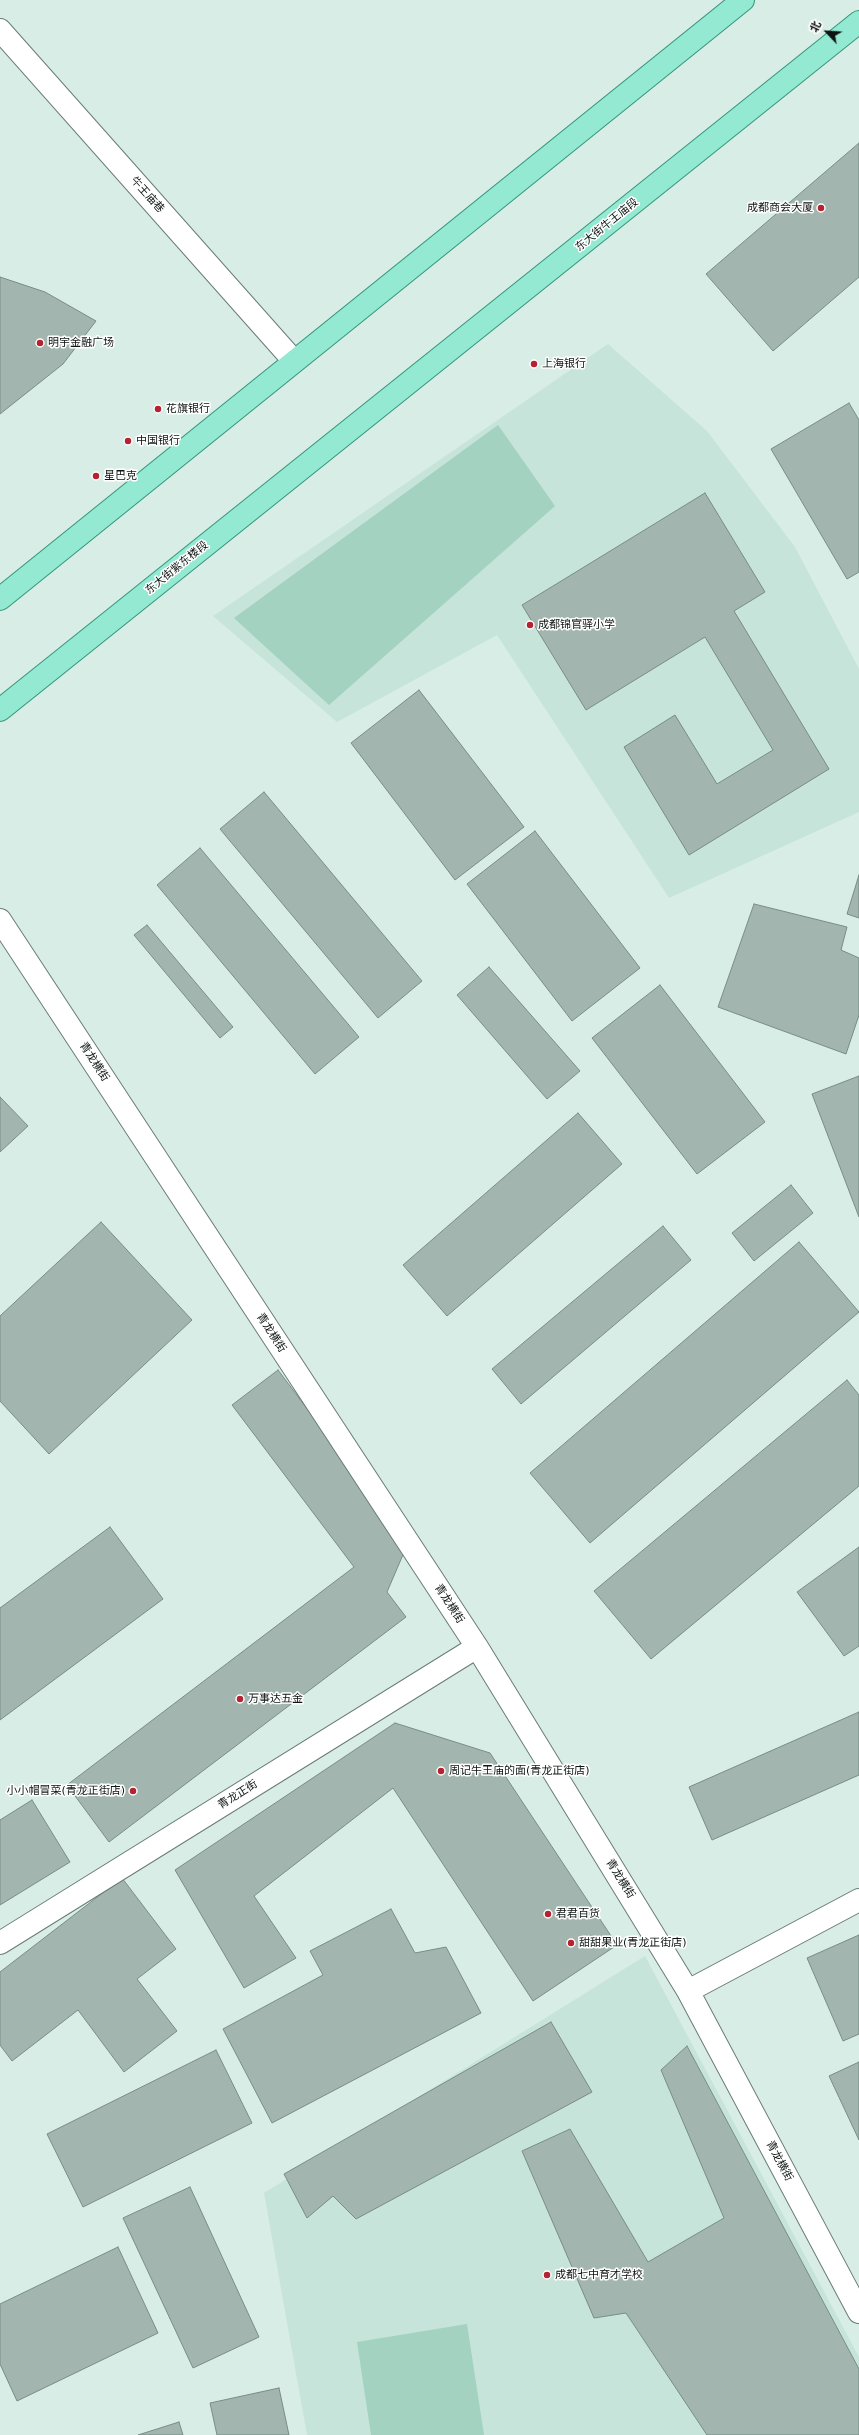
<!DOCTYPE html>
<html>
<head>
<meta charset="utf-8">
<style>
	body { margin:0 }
	#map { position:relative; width:859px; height:2435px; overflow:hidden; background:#d8ede5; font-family:"DejaVu Sans","Noto Sans SC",sans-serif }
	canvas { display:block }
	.north { position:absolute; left:807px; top:12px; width:40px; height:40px; -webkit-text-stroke:3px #fff; paint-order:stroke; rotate:295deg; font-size:11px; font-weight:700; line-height:16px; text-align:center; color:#0d1412 }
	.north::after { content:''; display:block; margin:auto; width:14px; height:18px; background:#0d1412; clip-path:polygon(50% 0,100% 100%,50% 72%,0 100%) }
</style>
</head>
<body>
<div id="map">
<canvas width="859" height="2435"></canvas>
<div class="north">北</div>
</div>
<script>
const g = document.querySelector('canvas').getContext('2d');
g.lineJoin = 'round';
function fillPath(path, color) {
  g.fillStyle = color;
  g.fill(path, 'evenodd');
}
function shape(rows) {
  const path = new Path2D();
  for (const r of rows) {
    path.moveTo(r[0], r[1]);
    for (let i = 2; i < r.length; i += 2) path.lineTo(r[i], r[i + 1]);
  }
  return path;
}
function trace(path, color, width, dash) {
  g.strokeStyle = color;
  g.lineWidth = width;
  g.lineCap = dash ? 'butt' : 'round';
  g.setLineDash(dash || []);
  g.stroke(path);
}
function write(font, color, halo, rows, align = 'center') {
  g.font = font + ' "DejaVu Sans","Noto Sans SC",sans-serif';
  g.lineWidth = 3;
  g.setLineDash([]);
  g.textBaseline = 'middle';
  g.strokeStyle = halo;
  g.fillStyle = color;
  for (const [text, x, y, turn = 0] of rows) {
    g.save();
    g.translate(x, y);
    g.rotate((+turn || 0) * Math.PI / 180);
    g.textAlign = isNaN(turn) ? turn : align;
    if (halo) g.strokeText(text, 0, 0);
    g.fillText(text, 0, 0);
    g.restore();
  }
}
fillPath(shape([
	[608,344,707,431,795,547,859,669,859,812,669,898,497,635,337,722,213,616],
	[645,1956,859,2357,859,2435,307,2435,264,2193]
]), '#c6e4d9');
fillPath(shape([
	[498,425,555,506,329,705,234,618],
	[467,2324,484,2435,371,2435,357,2342]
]), '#a3d2c1');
const building = shape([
	[859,143,859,277,773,351,706,274,859,143],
	[0,277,45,292,96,321,63,364,0,414,0,277],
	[849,403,859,420,859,572,847,579,771,449,849,403],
	[705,493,765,592,734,611,829,769,689,855,624,747,675,715,717,784,773,750,705,637,586,710,522,605,705,493],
	[419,690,524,827,455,880,351,743,419,690],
	[264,792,422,981,378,1018,220,829,264,792],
	[535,831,640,968,572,1021,467,884,535,831],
	[200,848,359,1037,315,1074,157,885,200,848],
	[859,875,859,918,847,914,859,875],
	[754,904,847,927,841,950,859,958,859,1015,846,1054,718,1007,754,904],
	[147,925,233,1027,220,1038,134,935,147,925],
	[489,967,580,1071,547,1099,457,995,489,967],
	[660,985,765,1122,697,1174,592,1038,660,985],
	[859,1076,859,1217,812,1094,859,1076],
	[0,1097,28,1126,0,1152,0,1097],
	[578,1113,622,1164,447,1316,403,1265,578,1113],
	[791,1185,813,1213,754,1261,732,1233,791,1185],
	[101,1222,192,1320,49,1454,0,1401,0,1316,101,1222],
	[663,1226,691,1260,521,1404,492,1369,663,1226],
	[799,1242,859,1312,590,1543,530,1473,799,1242],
	[278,1370,408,1543,387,1592,406,1617,109,1842,67,1785,354,1567,232,1405,278,1370],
	[847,1380,859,1395,859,1486,651,1659,594,1591,847,1380],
	[110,1527,163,1599,0,1720,0,1608,110,1527],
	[859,1547,859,1646,844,1656,797,1592,859,1547],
	[859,1712,859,1775,712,1840,689,1787,859,1712],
	[395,1723,490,1753,617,1945,533,2001,393,1788,254,1896,296,1958,244,1988,175,1870,395,1723],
	[32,1800,70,1862,0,1905,0,1820,32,1800],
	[122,1878,176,1949,137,1979,177,2031,124,2072,78,2010,12,2061,0,2045,0,1972,122,1878],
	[391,1909,415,1953,446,1947,481,2013,272,2123,223,2029,323,1975,310,1951,391,1909],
	[859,1935,859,2034,843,2041,807,1958,859,1935],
	[551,2022,592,2092,356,2219,333,2196,307,2218,284,2174,551,2022],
	[687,2046,859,2369,859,2435,707,2435,626,2313,594,2318,522,2151,570,2129,648,2262,724,2218,661,2070,687,2046],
	[216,2050,252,2123,83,2207,47,2134,216,2050],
	[859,2062,859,2140,829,2076,859,2062],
	[190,2187,259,2337,193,2368,123,2218,190,2187],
	[118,2247,158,2333,17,2401,0,2364,0,2304,118,2247],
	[279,2388,289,2435,217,2435,210,2403,279,2388],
	[179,2422,183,2435,138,2435,179,2422]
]);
fillPath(building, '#a2b6af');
trace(building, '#798d86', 1);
const street = shape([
	[0,30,294,361],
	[0,920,477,1647,688,1991,859,2312],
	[0,1943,477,1647],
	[688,1991,859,1900]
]);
const primary = shape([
	[0,599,743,0],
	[0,710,859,22]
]);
trace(street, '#697c75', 24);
trace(primary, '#35957b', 24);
trace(street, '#fff', 22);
trace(primary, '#93e9d2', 22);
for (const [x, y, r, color] of [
	[821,208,4,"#b52333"],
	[40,343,4,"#b52333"],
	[534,364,4,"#b52333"],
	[158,409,4,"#b52333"],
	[128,441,4,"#b52333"],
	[96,476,4,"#b52333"],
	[530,625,4,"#b52333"],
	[240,1699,4,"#b52333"],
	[441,1771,4,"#b52333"],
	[133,1791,4,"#b52333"],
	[548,1914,4,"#b52333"],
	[571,1943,4,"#b52333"],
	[547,2275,4,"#b52333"]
]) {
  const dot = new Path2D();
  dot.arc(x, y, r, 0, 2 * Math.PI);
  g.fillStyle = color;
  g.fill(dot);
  trace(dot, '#fff', 1.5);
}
write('11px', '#0d1412', '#fff', [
	["牛王庙巷",147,195,48],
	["东大街牛王庙段",607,225,-39],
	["东大街紫东楼段",177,568,-39],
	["青龙横街",94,1062,57],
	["青龙横街",271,1333,57],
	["青龙横街",449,1604,57],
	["青龙正街",238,1795,-32],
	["青龙横街",620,1879,58],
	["青龙横街",779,2161,62]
]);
write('11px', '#0d1412', '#fff', [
	["成都商会大厦",813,208,"right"],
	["明宇金融广场",48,343],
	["上海银行",542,364],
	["花旗银行",166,409],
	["中国银行",136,441],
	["星巴克",104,476],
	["成都锦官驿小学",538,625],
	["万事达五金",248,1699],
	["周记牛王庙的面(青龙正街店)",449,1771],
	["小小帽冒菜(青龙正街店)",125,1791,"right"],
	["君君百货",556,1914],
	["甜甜果业(青龙正街店)",579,1943],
	["成都七中育才学校",555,2275]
], 'left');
</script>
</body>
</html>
